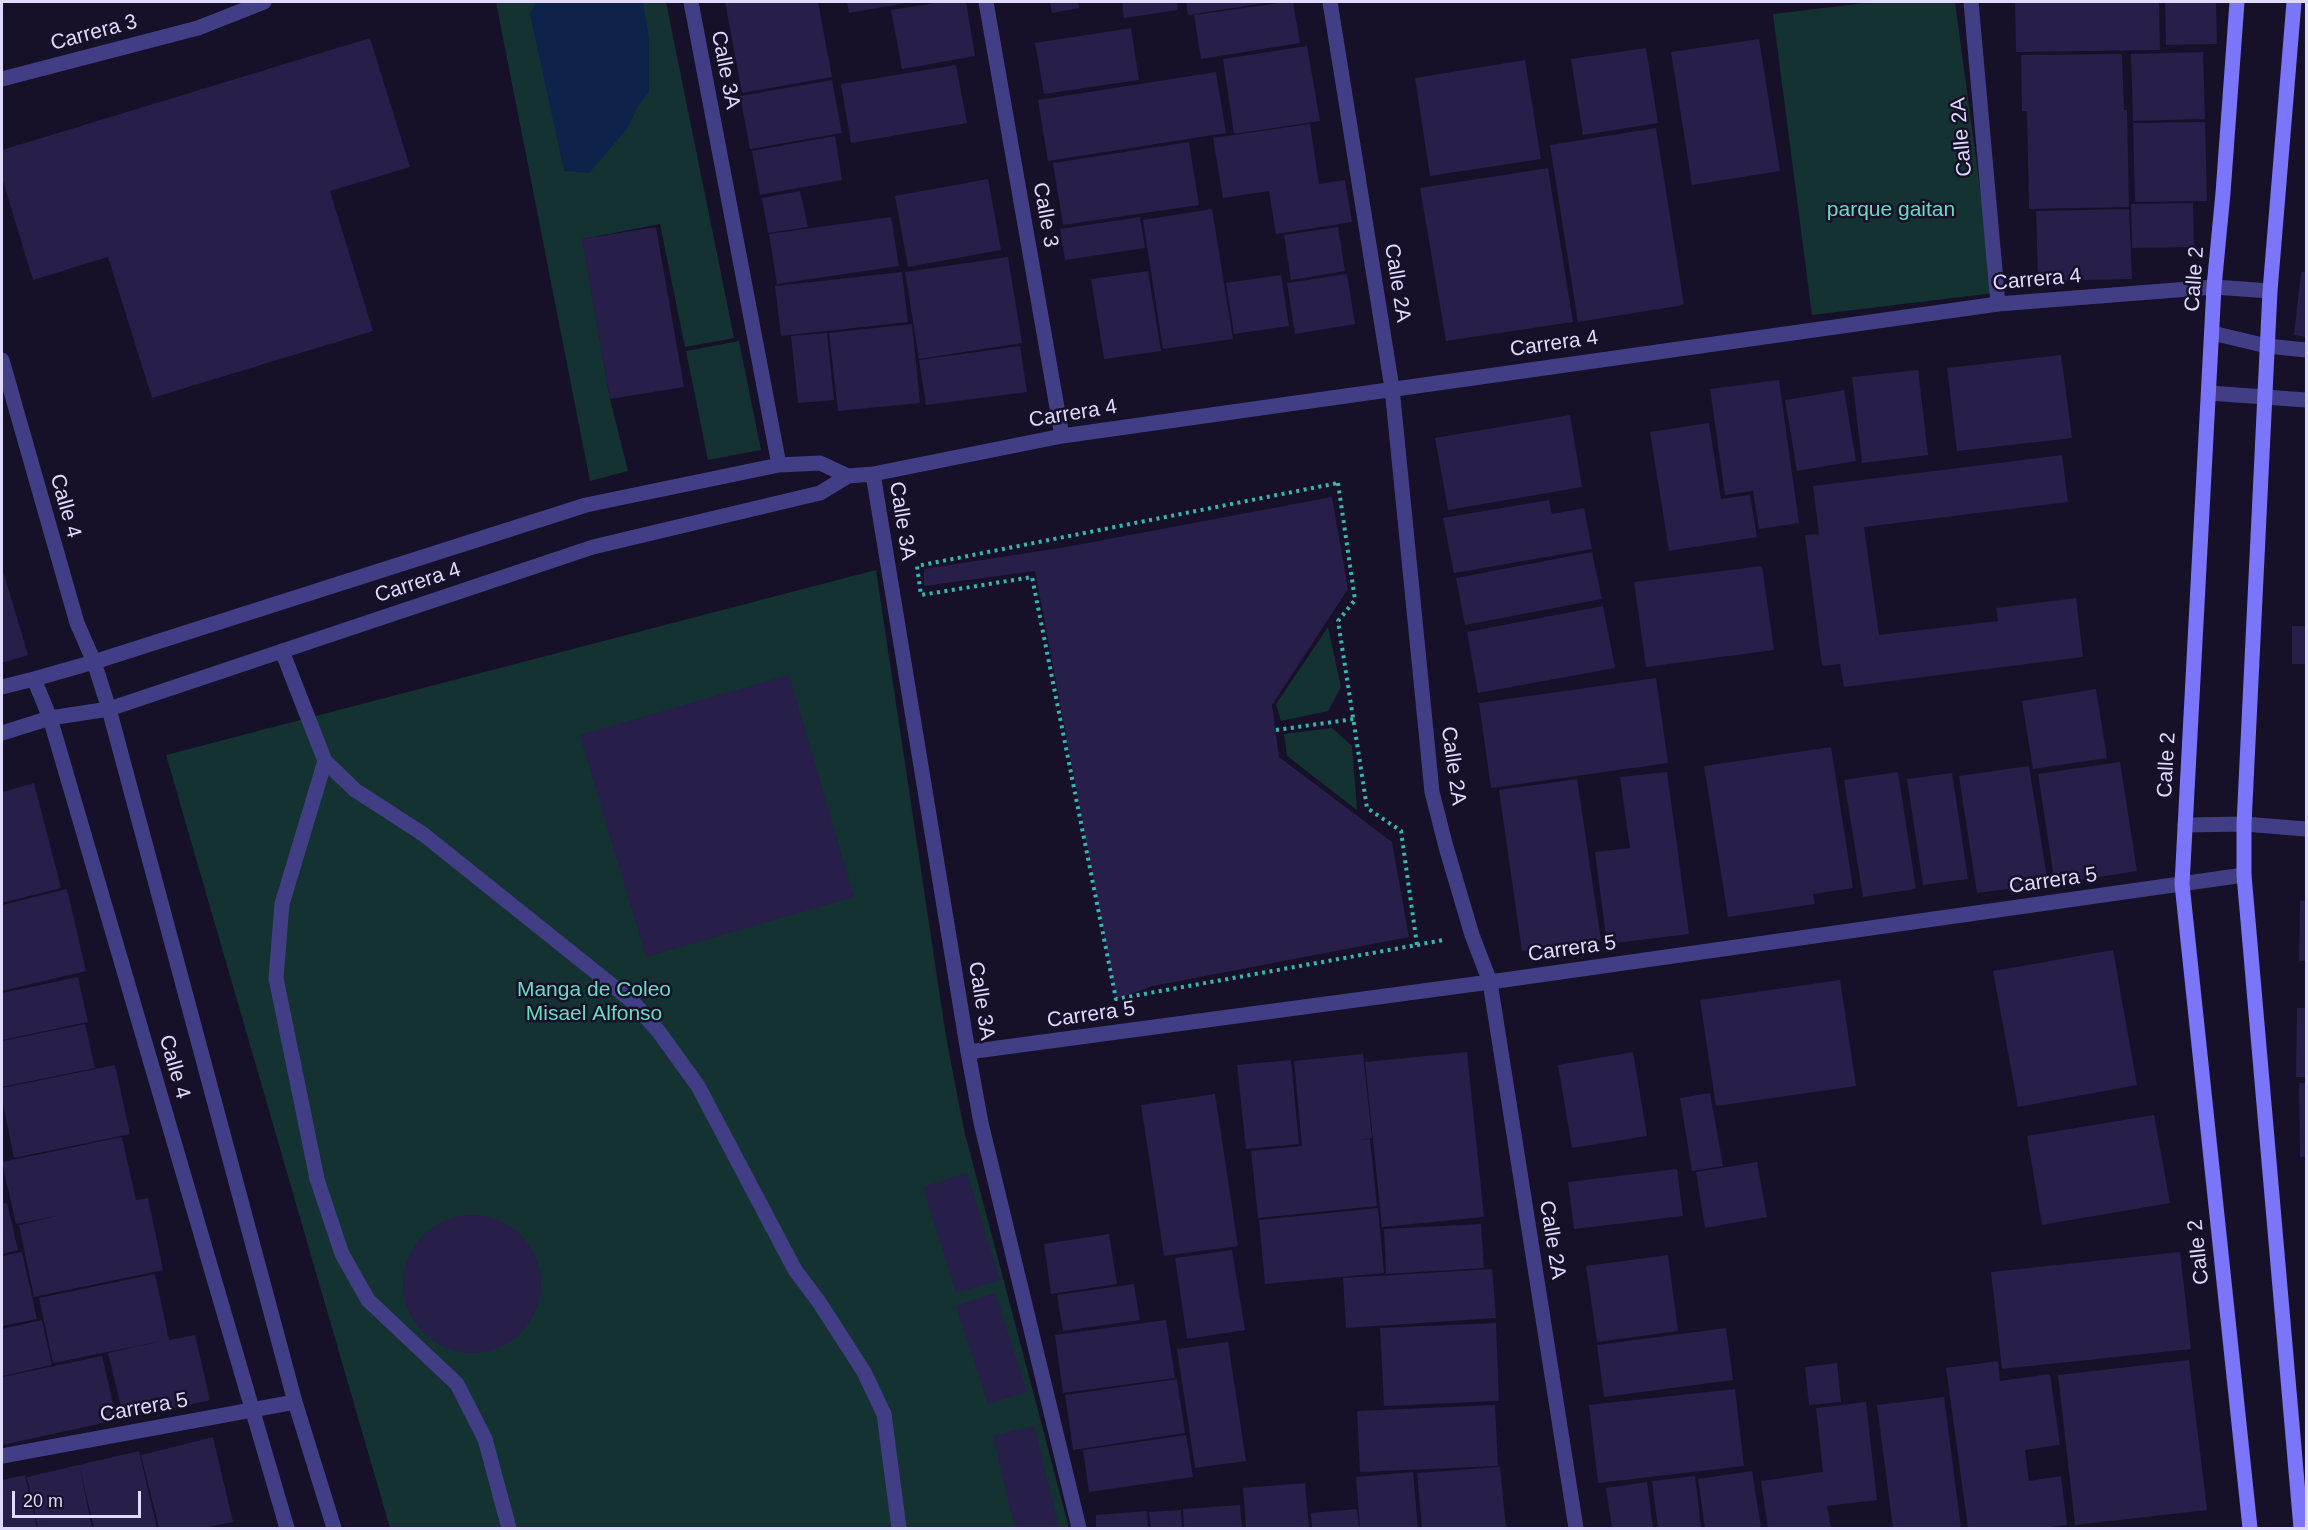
<!DOCTYPE html>
<html>
<head>
<meta charset="utf-8">
<style>
	body { margin:0 }
	#map { position:relative; width:2308px; height:1530px; overflow:hidden; background:#161128; font-family:Helvetica,sans-serif }
	canvas { display:block }
	.frame { position:absolute; inset:0; border:3px solid #dfdafe; pointer-events:none }
	.scale { position:absolute; left:12px; top:1491px; width:129px; height:27px; box-sizing:border-box; border:3px solid #dfdafe; border-top:0; padding-left:8px; font-size:18px; line-height:21px; white-space:nowrap; color:#dfdafe; -webkit-text-stroke:4px #161128; paint-order:stroke }
</style>
</head>
<body>
<div id="map">
<canvas width="2308" height="1530"></canvas>
<div class="frame"></div>
<div class="scale">20 m</div>
</div>
<script>
const g = document.querySelector('canvas').getContext('2d');
g.lineJoin = 'round';
function fillPath(path, color) {
  g.fillStyle = color;
  g.fill(path, 'evenodd');
}
function shape(rows) {
  const path = new Path2D();
  for (const r of rows) {
    if (r.length === 3) {
      path.moveTo(r[0] + r[2], r[1]);
      path.arc(r[0], r[1], r[2], 0, 2 * Math.PI);
      continue;
    }
    path.moveTo(r[0], r[1]);
    for (let i = 2; i < r.length; i += 2) path.lineTo(r[i], r[i + 1]);
  }
  return path;
}
function trace(path, color, width, dash) {
  g.strokeStyle = color;
  g.lineWidth = width;
  g.lineCap = dash ? 'butt' : 'round';
  g.setLineDash(dash || []);
  g.stroke(path);
}
function write(font, color, halo, rows, align = 'center') {
  g.font = font + ' Helvetica,sans-serif';
  g.lineWidth = 5;
  g.setLineDash([]);
  g.textBaseline = 'middle';
  g.strokeStyle = halo;
  g.fillStyle = color;
  for (const [text, x, y, turn = 0] of rows) {
    g.save();
    g.translate(x, y);
    g.rotate((+turn || 0) * Math.PI / 180);
    g.textAlign = isNaN(turn) ? turn : align;
    if (halo) g.strokeText(text, 0, 0);
    g.fillText(text, 0, 0);
    g.restore();
  }
}
fillPath(shape([
	[496,2,666,2,734,338,685,347,660,224,583,239,610,399,628,471,590,481],
	[1874,2,1955,2,1994,293,1812,315,1773,14],
	[739,341,761,450,708,460,686,351],
	[876,570,946,1037,964,1130,1069,1528,390,1528,166,755],
	[1328,627,1341,687,1328,711,1281,721,1276,704],
	[1332,728,1352,746,1357,810,1287,756,1284,734]
]), '#143232');
fillPath(shape([
	[536,2,643,2,649,37,649,92,638,106,627,129,589,173,564,171,530,14]
]), '#0f234a');
fillPath(shape([
	[725,2,818,2,832,77,742,93],
	[847,2,905,2,906,3,849,13],
	[942,2,966,2,975,56,902,69,891,10],
	[1050,2,1078,2,1079,8,1052,13],
	[1122,2,1177,2,1178,10,1124,18],
	[1186,2,1265,2,1265,3,1188,15],
	[1286,2,1293,2,1300,43,1201,59,1194,15],
	[2015,2,2159,2,2160,50,2016,52],
	[2165,2,2216,2,2217,44,2166,45],
	[1131,28,1139,80,1044,94,1035,43],
	[370,38,410,167,330,191,373,331,152,398,108,257,33,280,2,178,2,150],
	[1759,39,1780,171,1692,185,1671,52],
	[1307,46,1320,121,1234,134,1223,59],
	[1646,48,1658,123,1583,135,1571,59],
	[2203,52,2205,119,2133,121,2131,54],
	[2122,54,2124,110,2127,110,2129,207,2029,209,2027,111,2022,111,2021,55],
	[1525,60,1541,159,1430,176,1415,78],
	[956,65,967,123,851,143,841,84],
	[1216,72,1226,133,1048,161,1038,100],
	[832,80,842,133,750,149,740,96],
	[2205,122,2207,201,2135,202,2133,123],
	[1310,124,1319,184,1345,180,1352,222,1276,234,1269,191,1223,198,1213,138],
	[1656,128,1684,305,1578,322,1550,145],
	[835,136,842,180,760,195,752,151],
	[1189,142,1199,205,1063,225,1053,163],
	[1548,168,1573,322,1446,341,1420,188],
	[988,179,1001,250,908,267,895,196],
	[800,191,808,227,768,233,762,198],
	[2193,203,2194,247,2132,248,2131,204],
	[1212,209,1233,339,1163,349,1143,220],
	[2129,209,2132,279,2038,281,2036,211],
	[891,217,899,266,777,284,769,234],
	[1140,217,1145,248,1065,260,1060,229],
	[656,227,684,387,610,399,582,239],
	[1338,227,1345,271,1291,280,1284,235],
	[1008,257,1022,343,919,359,905,272],
	[1148,271,1161,351,1104,359,1091,279],
	[902,272,908,322,781,336,775,286],
	[2301,272,2306,272,2306,337,2294,335],
	[1347,274,1355,324,1295,334,1287,283],
	[1281,275,1289,326,1234,334,1226,283],
	[912,324,920,403,838,411,829,333],
	[827,333,834,400,798,403,791,336],
	[1020,346,1027,392,926,405,919,360],
	[2061,355,2072,438,1957,451,1947,368],
	[1918,370,1928,455,1862,463,1852,377],
	[1779,380,1799,523,1759,529,1753,491,1725,495,1710,389],
	[1844,390,1856,461,1797,471,1785,400],
	[1570,415,1582,487,1448,510,1435,438],
	[1709,423,1721,499,1750,495,1757,537,1669,551,1650,432],
	[2062,455,2068,502,1864,527,1879,635,1998,621,1996,608,2076,598,2083,657,1844,687,1840,664,1822,666,1805,535,1819,534,1813,486],
	[1332,497,1348,589,1272,705,1279,757,1392,842,1409,937,1153,986,1116,999,1035,571,924,586,924,569,1066,547],
	[1549,500,1552,514,1584,508,1592,549,1454,573,1443,518],
	[1592,552,1602,599,1465,625,1456,578],
	[1762,566,1774,650,1646,667,1634,582],
	[2,567,28,655,2,663],
	[1603,606,1615,668,1478,693,1467,632],
	[2292,626,2306,626,2306,664,2292,664],
	[789,675,854,897,646,957,580,735],
	[1656,678,1668,763,1491,788,1479,703],
	[2096,689,2107,758,2033,769,2022,701],
	[1831,747,1853,888,1813,894,1815,904,1728,917,1704,766],
	[2120,762,2137,871,2055,884,2038,774],
	[2029,766,2048,884,1977,893,1959,776],
	[1667,772,1689,934,1607,944,1595,852,1630,848,1620,777],
	[1898,772,1916,889,1863,897,1844,780],
	[1952,773,1968,879,1923,885,1907,779],
	[1577,779,1601,940,1522,951,1499,790],
	[34,783,61,888,2,903,2,792],
	[67,889,86,971,2,991,2,905],
	[2300,900,2306,901,2306,961,2299,961],
	[2113,950,2137,1085,2018,1107,1993,971],
	[78,977,88,1022,2,1040,2,993],
	[1840,980,1856,1086,1716,1106,1700,1000],
	[2297,1008,2306,1008,2306,1077,2296,1077],
	[85,1024,95,1068,2,1087,2,1041],
	[1467,1052,1484,1217,1382,1227,1365,1062],
	[1633,1052,1647,1136,1572,1148,1558,1065],
	[1363,1054,1372,1138,1357,1140,1370,1139,1377,1206,1258,1218,1251,1151,1302,1146,1294,1061],
	[1291,1060,1299,1144,1246,1149,1237,1065],
	[115,1065,130,1134,14,1158,2,1099,2,1088],
	[2299,1083,2306,1083,2306,1157,2300,1157],
	[1710,1093,1723,1166,1692,1171,1680,1098],
	[1215,1094,1238,1246,1164,1256,1141,1105],
	[2154,1115,2170,1203,2042,1225,2027,1136],
	[122,1137,136,1200,148,1198,163,1270,34,1297,19,1225,60,1215,16,1224,2,1162],
	[1757,1162,1767,1217,1705,1228,1696,1172],
	[1677,1169,1683,1216,1574,1229,1568,1182],
	[967,1173,1000,1280,956,1293,923,1187],
	[7,1203,18,1250,2,1254,2,1204],
	[1378,1208,1384,1273,1265,1284,1259,1220],
	[472,1284,69],
	[1481,1224,1484,1268,1386,1274,1384,1229],
	[1109,1234,1117,1284,1051,1294,1044,1244],
	[1232,1250,1245,1330,1187,1339,1175,1258],
	[22,1252,37,1319,2,1326,2,1256],
	[2180,1252,2191,1349,2002,1369,1991,1272],
	[1668,1255,1678,1331,1597,1342,1586,1266],
	[1492,1269,1496,1318,1346,1328,1343,1278],
	[155,1274,169,1340,195,1335,210,1400,124,1419,108,1353,162,1341,53,1363,39,1298],
	[1134,1284,1140,1320,1063,1331,1057,1295],
	[995,1293,1027,1392,988,1404,956,1306],
	[42,1320,52,1365,2,1376,2,1329],
	[1166,1320,1175,1378,1063,1393,1055,1335],
	[1496,1323,1499,1401,1384,1406,1380,1328],
	[1726,1328,1733,1380,1604,1397,1597,1345],
	[1228,1342,1246,1461,1195,1468,1177,1349],
	[102,1356,117,1420,2,1445,2,1377],
	[2189,1360,2207,1510,2075,1525,2058,1375],
	[1998,1361,2000,1381,2050,1374,2060,1445,2025,1450,2029,1481,2061,1476,2067,1525,2041,1528,1968,1528,1946,1368],
	[1837,1363,1841,1402,1809,1405,1805,1367],
	[1177,1379,1185,1433,1073,1450,1065,1395],
	[1735,1389,1744,1466,1598,1483,1589,1405],
	[1944,1397,1961,1528,1893,1528,1877,1405],
	[1866,1402,1877,1500,1827,1506,1831,1528,1768,1528,1761,1481,1823,1472,1816,1408],
	[1495,1405,1498,1466,1360,1472,1357,1411],
	[1034,1426,1059,1528,1015,1528,993,1436],
	[1186,1435,1193,1477,1089,1492,1083,1450],
	[213,1437,233,1522,204,1528,159,1528,141,1455],
	[139,1451,157,1528,94,1528,80,1469,92,1528,38,1528,27,1477],
	[1500,1467,1506,1528,1422,1528,1417,1473],
	[1752,1471,1761,1528,1705,1528,1698,1479],
	[1413,1472,1418,1528,1360,1528,1356,1477],
	[25,1475,37,1528,2,1528,2,1480],
	[1695,1476,1701,1528,1658,1528,1652,1481],
	[1647,1482,1653,1528,1612,1528,1606,1488],
	[1305,1483,1309,1528,1246,1528,1243,1488],
	[1240,1505,1242,1528,1184,1528,1183,1509],
	[1357,1509,1359,1528,1312,1528,1311,1513],
	[1181,1510,1182,1528,1151,1528,1149,1512],
	[1147,1511,1148,1528,1096,1528,1096,1515]
]), '#271e49');
trace(shape([
	[1338,483,1355,600,1338,621,1367,808,1401,831,1417,945,1116,999,1032,577,921,595,917,566,1338,483],
	[1276,730,1354,719],
	[1417,945,1443,940]
]), '#35b7b1', 4, [3, 4.5]);
trace(shape([
	[282,651,325,761,355,790,423,834,633,1002,659,1032,698,1086,795,1270,819,1302,864,1372,884,1414,899,1528],
	[325,761,282,904,276,978,317,1179,342,1254,368,1300,457,1384,485,1439,509,1528]
]), '#423e85', 15);
trace(shape([
	[691,2,779,465],
	[986,2,1062,436],
	[1330,2,1392,388,1432,792,1446,847,1472,935,1490,982,1576,1528],
	[1971,2,1998,304],
	[2,79,198,28,264,2],
	[2212,333,2267,346,2306,350],
	[2,360,77,623,94,662,109,709,295,1402,334,1528],
	[2209,393,2306,400],
	[873,474,968,1052,981,1123,1079,1528],
	[2,687,34,679],
	[2,733,50,718,109,709,593,547,820,493,848,476,873,474,1062,436,1998,304,2214,287,2270,291],
	[2185,825,2244,824,2306,829],
	[968,1052,1490,982,2244,875],
	[2,1456,295,1402],
	[287,1528,50,718,34,679,94,662,586,505,779,465,820,463,848,476]
]), '#423e85', 15);
trace(shape([
	[2237,2,2223,193,2214,287,2182,884,2250,1528],
	[2294,2,2270,291,2244,824,2244,875,2301,1528]
]), '#7b75fa', 15);
write('21px', '#dfdafe', '#161128', [
	["Carrera 3",94,33,-15],
	["Calle 3A",725,70,79],
	["Calle 2A",1962,137,-95],
	["Calle 3",1045,215,80],
	["Calle 2",2195,279,-86],
	["Carrera 4",2037,280,-5],
	["Calle 2A",1397,283,81],
	["Carrera 4",1554,344,-8],
	["Carrera 4",1073,414,-9],
	["Calle 4",65,506,74],
	["Calle 3A",902,521,81],
	["Carrera 4",418,583,-18],
	["Calle 2",2167,765,-87],
	["Calle 2A",1453,766,82],
	["Carrera 5",2053,881,-8],
	["Carrera 5",1572,949,-8],
	["Calle 3A",981,1001,81],
	["Carrera 5",1091,1015,-8],
	["Calle 4",174,1067,74],
	["Calle 2A",1552,1240,81],
	["Calle 2",2199,1252,-96],
	["Carrera 5",144,1408,-10]
]);
write('21px', '#67dcc1', '#161128', [
	["parque gaitan",1891,210],
	["Manga de Coleo",594,990],
	["Misael Alfonso",594,1014]
]);
</script>
</body>
</html>
